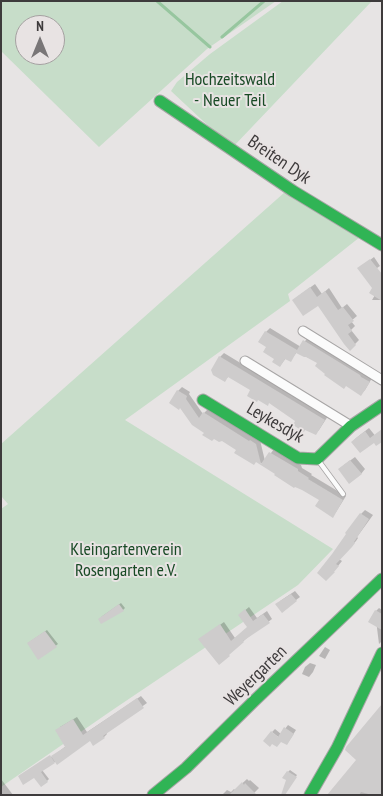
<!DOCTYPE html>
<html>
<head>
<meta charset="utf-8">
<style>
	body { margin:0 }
	#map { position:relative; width:383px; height:796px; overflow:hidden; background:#e7e4e4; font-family:"PT Sans Narrow",sans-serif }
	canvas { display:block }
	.frame { position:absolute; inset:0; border:2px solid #3e3b3c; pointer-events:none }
	.north { position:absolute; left:15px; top:15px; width:50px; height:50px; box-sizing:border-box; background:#e8e3e3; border:1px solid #a4a0a0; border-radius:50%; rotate:0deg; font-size:14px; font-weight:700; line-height:20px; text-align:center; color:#3e3b3c }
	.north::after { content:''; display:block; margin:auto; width:18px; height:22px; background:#797677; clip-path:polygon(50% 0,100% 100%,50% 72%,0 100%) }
</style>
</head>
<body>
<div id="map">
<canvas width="383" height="796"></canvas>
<div class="frame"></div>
<div class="north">N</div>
</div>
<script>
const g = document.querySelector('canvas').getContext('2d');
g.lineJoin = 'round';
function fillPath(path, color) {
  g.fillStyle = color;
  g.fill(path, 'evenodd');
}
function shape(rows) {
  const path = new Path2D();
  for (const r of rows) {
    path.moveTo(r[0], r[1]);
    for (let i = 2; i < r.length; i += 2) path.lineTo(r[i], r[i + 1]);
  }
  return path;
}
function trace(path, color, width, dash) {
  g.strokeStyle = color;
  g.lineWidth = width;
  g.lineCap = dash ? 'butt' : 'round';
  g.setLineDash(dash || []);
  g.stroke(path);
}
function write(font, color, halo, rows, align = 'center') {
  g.font = font + ' "PT Sans Narrow",sans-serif';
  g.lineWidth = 4;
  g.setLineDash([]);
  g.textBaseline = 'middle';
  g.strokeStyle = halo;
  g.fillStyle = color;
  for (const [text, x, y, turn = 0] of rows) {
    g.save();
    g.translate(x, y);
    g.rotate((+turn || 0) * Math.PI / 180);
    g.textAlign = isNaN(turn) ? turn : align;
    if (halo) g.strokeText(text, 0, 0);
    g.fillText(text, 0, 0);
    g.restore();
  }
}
fillPath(shape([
	[1,1,276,1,207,49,99,147,1,51],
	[25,25,55,25,55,55,25,55],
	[283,1,372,1,232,148,171,91,177,82,210,54],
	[285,192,360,237,288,294,290,301,125,420,333,549,298,585,111,711,1,787,1,509,8,504,1,496,1,444]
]), '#c7ddc9');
fillPath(shape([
	[374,257,380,266,377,268,382,300,372,300,375,295,373,288,362,266],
	[315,284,322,294,329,288,342,308,347,304,357,316,351,321,355,326,351,330,359,340,350,349,318,304,297,297],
	[270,328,301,347,308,337,372,378,365,390,361,394,326,373,319,363,297,352,290,361,286,358,280,366,268,346,266,332],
	[224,353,328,416,319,430,315,434,252,390,229,376,225,380,212,370,220,357],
	[182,387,190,392,189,394,203,414,208,409,260,440,265,461,274,449,301,465,302,468,312,474,311,475,346,496,336,512,332,516,320,499,238,449,206,432,178,391],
	[369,428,377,438,352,442,356,438],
	[355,457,365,469,361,474,344,465],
	[365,510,373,515,357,537,358,538,356,541,339,559,342,561,330,576,333,554,361,514],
	[295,591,300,597,296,600,280,601],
	[121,603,125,608,123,610,101,617],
	[249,607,257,618,267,611,272,619,247,638,232,651,200,639,224,622,235,638,248,627,243,612],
	[379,608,382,610,382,641,379,644,375,612],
	[47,630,58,644,39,658,28,643],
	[325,647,330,650,325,659,319,656],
	[310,663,316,665,313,672,309,677,302,674,305,667],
	[141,696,147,703,106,732,107,734,104,737,90,739,42,770,49,779,47,781,34,776,20,777,53,756,66,746,60,727,77,717,87,732],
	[382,706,372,795,330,795,358,760],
	[288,725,296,730,287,744,272,732,275,729,281,734],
	[290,770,297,775,284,794,288,772],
	[1,779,13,795,1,795],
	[247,779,249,781,250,780,259,788,252,795,222,795,227,790,231,792,234,789,235,790]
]), '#0003');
trace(shape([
	[157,1,210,47],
	[222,37,264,1]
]), '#97c69f', 3);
fillPath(shape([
	[370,259,382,274,382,301,369,293,372,288,357,268],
	[310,287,317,297,325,291,338,310,343,307,354,321,348,325,352,331,348,334,356,345,350,351,344,344,318,306,303,316,292,300],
	[265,331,297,350,303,340,360,375,361,377,370,382,361,396,346,386,344,389,324,375,325,374,315,366,317,363,306,357,304,357,296,353,291,362,285,359,280,367,272,362,274,359,263,352,266,347,258,342],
	[219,356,325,420,316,435,305,430,304,432,293,425,295,421,269,403,268,406,258,400,257,402,247,396,250,390,228,377,225,382,213,375,211,370],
	[177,390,187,396,186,399,199,418,203,412,249,441,250,440,256,444,261,464,269,452,298,469,298,471,309,478,308,479,343,500,333,518,315,506,319,500,302,490,295,487,294,488,274,475,275,474,256,462,254,465,234,453,236,450,222,441,219,442,214,439,212,441,202,435,204,433,192,425,180,408,179,410,169,403],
	[382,429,382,442,376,446,374,443,360,453,351,442,365,431,370,438],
	[350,460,362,474,349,484,338,469],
	[360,513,369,519,354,542,355,543,352,547,336,564,339,566,334,572,335,572,326,581,317,573,332,554,346,534,345,533],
	[291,594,297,601,282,613,275,604],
	[119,604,124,611,101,624,98,619],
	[245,609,253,621,263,614,270,623,243,641,244,642,229,655,230,656,219,665,198,639,220,624,231,641,247,627,238,615],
	[375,610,382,614,382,630,368,622],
	[45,631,57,647,38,660,27,643],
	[137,698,144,708,103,736,105,738,93,746,90,741,57,765,51,756,65,747,55,730,73,719,83,735],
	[382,704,382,795,372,795,361,792,359,795,327,795,356,760,345,750,346,747],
	[284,727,294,734,287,745,281,742,277,747,272,744,270,747,263,741,271,731,278,737],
	[50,755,55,763,41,772,48,782,41,787,34,778,23,785,18,776],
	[287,771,297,777,285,795,281,795,286,780,282,778],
	[242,782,244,785,245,783,257,795,229,795]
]), '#cecccc');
const lane = shape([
	[318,460,343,494]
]);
const street = shape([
	[303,331,382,380],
	[245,361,351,426]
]);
const fast = shape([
	[160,101,293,191,382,245],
	[203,400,298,458,317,459,351,426,382,405],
	[153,795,186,768,254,701,382,579],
	[310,795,337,748,382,653]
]);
trace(lane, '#a7a5a5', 6);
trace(street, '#a7a5a5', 11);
trace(fast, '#a7a5a5', 13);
trace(lane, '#fbfbfb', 4.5);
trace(street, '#fbfbfb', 9);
trace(fast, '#30b455', 11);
write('18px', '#184a25', '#e8e3e3', [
	["Hochzeitswald",230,80],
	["- Neuer Teil",230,101],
	["Kleingartenverein",126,550],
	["Rosengarten e.V.",126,571]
]);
write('18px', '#3e3b3c', '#e8e3e3', [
	["Breiten Dyk",279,160,34],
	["Leykesdyk",275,423,30],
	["Weyergarten",256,676,-44]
]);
</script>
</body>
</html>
